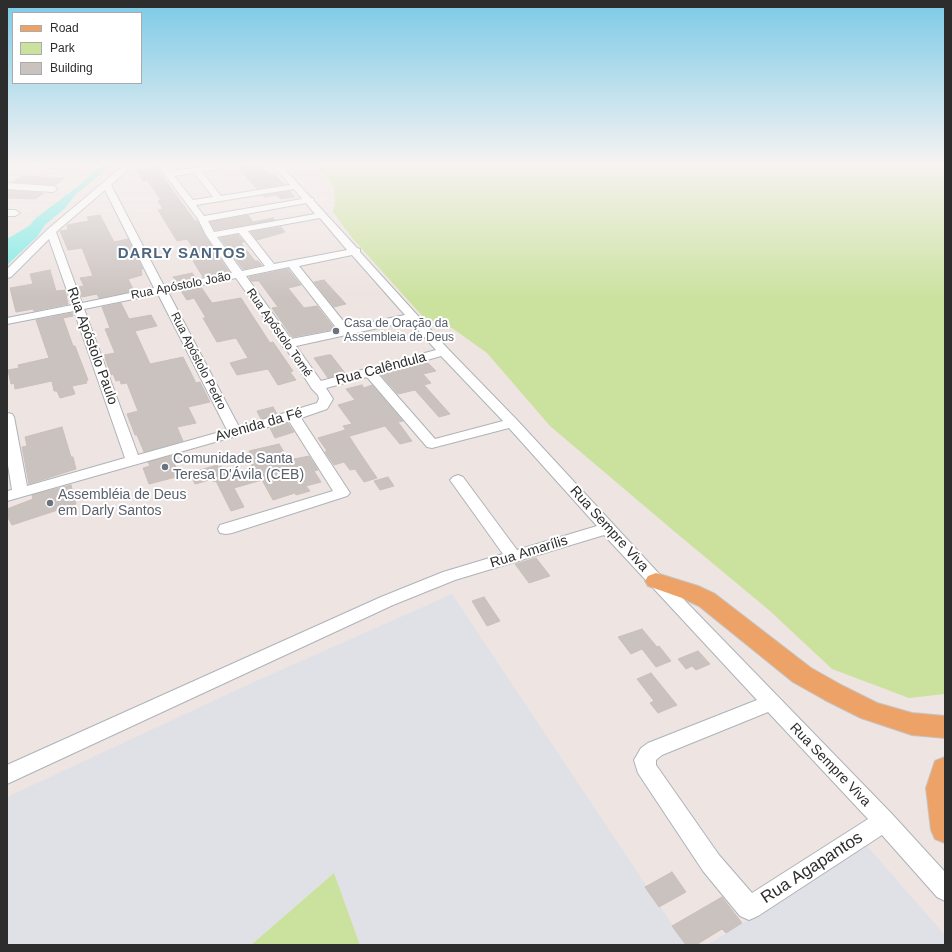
<!DOCTYPE html>
<html>
<head>
<meta charset="utf-8">
<style>
	body { margin:0 }
	#map { position:relative; width:952px; height:952px; overflow:hidden; background:#eee4e1; font-family:Helvetica,sans-serif }
	canvas { display:block }
	.frame { position:absolute; inset:0; border:8px solid #2d2d2d; pointer-events:none }
	.legend { position:absolute; left:12px; top:12px; width:130px; height:72px; box-sizing:border-box; background:#fff; border:1px solid #ababab; margin:0; padding:5px 7px; list-style:none; font-size:12px; color:#2d2d2d }
	.legend li { display:flex; align-items:center; gap:8px; height:20px }
	.legend b { width:20px; border:1px solid #ababab }
</style>
</head>
<body>
<div id="map">
<canvas width="952" height="952"></canvas>
<div class="frame"></div>
<ul class="legend">
<li><b style="height:5px;background:#eda367"></b>Road</li>
<li><b style="height:11px;background:#cbe29f"></b>Park</li>
<li><b style="height:11px;background:#cac2bf"></b>Building</li>
</ul>
</div>
<script>
const g = document.querySelector('canvas').getContext('2d');
g.lineJoin = 'round';
function fillPath(path, color) {
  g.fillStyle = color;
  g.fill(path, 'evenodd');
}
function shape(rows) {
  const path = new Path2D();
  for (const r of rows) {
    path.moveTo(r[0], r[1]);
    for (let i = 2; i < r.length; i += 2) path.lineTo(r[i], r[i + 1]);
  }
  return path;
}
function trace(path, color, width, dash) {
  g.strokeStyle = color;
  g.lineWidth = width;
  g.lineCap = dash ? 'butt' : 'round';
  g.setLineDash(dash || []);
  g.stroke(path);
}
function write(font, color, halo, rows, align = 'center') {
  g.font = font + ' Helvetica,sans-serif';
  g.lineWidth = 4;
  g.setLineDash([]);
  g.textBaseline = 'middle';
  g.strokeStyle = halo;
  g.fillStyle = color;
  for (const [text, x, y, turn = 0] of rows) {
    g.save();
    g.translate(x, y);
    g.rotate((+turn || 0) * Math.PI / 180);
    g.textAlign = isNaN(turn) ? turn : align;
    if (halo) g.strokeText(text, 0, 0);
    g.fillText(text, 0, 0);
    g.restore();
  }
}
fillPath(shape([
	[452,594,686,945,360,945,334,873,251,945,7,945,7,797,256,681],
	[867,846,945,935,945,945,707,945]
]), '#e0e1e7');
fillPath(shape([
	[317,165,945,165,945,694,909,698,832,669,770,611,675,532,550,426,487,353,452,328,440,328,424,318,353,239,333,212,335,202,334,188],
	[334,873,360,945,251,945]
]), '#cbe29f');
fillPath(shape([
	[106,165,112,165,76,194,65,208,45,225,37,237,7,265,7,239,29,226,36,218]
]), '#78ebe5');
trace(shape([
	[85,181,105,165]
]), '#78ebe5', 2.5);
const building = shape([
	[250,165,260,165,270,175,274,174,284,184,257,189,238,167,250,165],
	[156,167,195,221,197,221,205,236,229,272,203,277,193,261,201,260,187,239,177,241,158,210,163,209,158,201,161,200,147,180,143,181,136,170,156,167],
	[22,176,65,178,55,185,13,182,22,176],
	[7,190,44,193,35,199,7,198,7,190],
	[290,191,295,197,281,199,276,195,264,197,263,196,290,191],
	[100,215,114,242,128,239,143,269,141,269,142,275,128,279,134,291,99,298,97,294,82,297,78,287,84,286,80,278,93,276,82,248,68,250,60,231,68,230,67,225,89,221,87,217,100,215],
	[248,215,253,222,273,218,275,220,215,230,210,222,248,215],
	[281,227,285,232,257,240,251,232,281,227],
	[238,235,244,242,241,243,255,261,258,261,262,265,243,269,220,238,238,235],
	[288,269,301,285,288,288,304,308,317,306,335,329,292,337,272,308,278,307,259,281,251,281,249,277,288,269],
	[50,270,56,291,65,290,68,304,34,311,33,309,16,312,10,288,33,284,30,274,50,270],
	[192,273,196,278,177,282,173,277,192,273],
	[324,280,346,304,334,307,314,282,324,280],
	[201,287,212,303,241,298,270,343,273,342,293,371,290,372,296,380,278,385,268,369,237,375,230,363,248,358,236,338,217,342,203,318,206,318,194,298,187,300,181,291,201,287],
	[121,303,129,319,151,315,157,326,135,331,150,364,183,357,196,383,200,382,210,402,188,407,196,423,177,427,183,441,144,452,137,435,135,435,127,414,138,411,127,383,121,384,120,380,116,381,113,374,111,375,104,355,115,353,105,329,110,328,102,307,121,303],
	[72,313,73,316,63,318,73,346,75,346,88,380,86,381,87,383,72,386,75,394,60,398,57,391,54,391,52,381,15,389,14,383,11,384,8,370,19,368,18,365,49,358,36,320,72,313],
	[328,355,331,355,345,373,328,378,314,358,328,355],
	[427,362,436,371,423,374,431,383,424,385,450,414,439,417,415,390,398,394,381,375,427,362],
	[362,385,364,388,372,385,403,421,398,422,412,441,400,444,385,426,350,436,343,426,352,424,338,405,355,400,346,389,362,385],
	[273,407,277,414,261,419,257,411,273,407],
	[288,423,294,432,275,438,270,428,288,423],
	[62,427,71,457,73,457,76,469,29,484,22,447,27,446,25,437,62,427],
	[345,430,362,456,377,478,364,482,355,469,350,470,344,462,334,465,325,452,327,451,318,438,345,430],
	[279,444,289,460,309,456,318,470,314,471,321,482,306,486,310,491,296,495,295,493,273,500,262,480,234,488,244,507,231,511,216,481,214,482,213,479,195,484,190,473,217,465,218,467,221,466,226,477,253,470,251,465,255,464,249,451,279,444],
	[171,456,180,476,149,484,143,468,150,466,148,462,171,456],
	[388,477,394,486,380,490,374,481,388,477],
	[71,485,76,504,12,525,7,516,7,509,33,499,32,495,71,485],
	[536,558,550,576,529,583,515,564,536,558],
	[484,597,500,621,487,626,472,601,484,597],
	[642,629,657,647,659,646,671,661,656,667,642,649,631,654,618,637,642,629],
	[698,651,710,664,696,670,692,666,686,669,678,659,698,651],
	[651,673,677,705,658,713,650,703,654,701,637,679,651,673],
	[672,872,686,892,659,907,645,887,672,872],
	[722,897,742,923,726,933,722,929,696,945,686,945,672,926,722,897]
]);
fillPath(building, '#cac2bf');
trace(building, '#cabfba', 1);
const minor = shape([
	[7,165,14,165,7,168,7,165],
	[29,165,80,165,83,167,79,169,33,167,29,165],
	[124,165,133,165,111,185,164,286,232,273,206,235,198,219,158,165,166,165,171,171,215,165,234,165,230,167,202,172,221,196,290,185,273,165,281,165,311,198,313,198,314,201,357,248,360,249,360,252,448,349,517,420,662,577,892,814,945,872,945,901,937,897,882,835,758,916,749,920,740,916,703,871,638,773,634,760,641,748,648,743,757,700,604,535,455,580,393,605,7,784,7,765,381,597,443,572,503,554,450,480,453,477,458,475,463,477,517,550,597,526,509,428,432,448,427,447,367,377,326,388,333,399,327,409,301,418,350,493,347,496,232,533,226,534,220,533,218,529,220,525,333,491,289,421,7,501,7,491,12,490,7,459,7,413,12,414,14,417,27,486,125,458,74,311,7,324,7,318,72,305,49,239,11,277,7,278,7,269,48,229,124,165],
	[194,173,213,197,193,200,174,176,194,173],
	[294,189,302,199,204,216,196,205,294,189],
	[105,190,154,288,82,303,56,232,105,190],
	[306,203,315,214,214,232,208,221,306,203],
	[320,218,347,250,274,264,248,231,320,218],
	[239,233,265,266,242,271,217,237,239,233],
	[352,255,405,315,348,327,299,266,352,255],
	[289,267,338,330,291,339,246,276,289,267],
	[236,278,282,343,283,347,285,347,312,389,318,395,319,399,317,403,239,427,168,292,236,278],
	[158,294,227,430,138,455,84,309,158,294],
	[410,321,436,350,321,381,296,346,410,321],
	[441,356,503,421,435,439,378,374,441,356],
	[768,712,868,819,752,893,719,855,656,765,656,760,662,755,768,712],
	[7,183,53,186,57,189,53,192,7,189,7,183],
	[7,210,15,210,20,213,15,216,7,216,7,210]
]);
const major = shape([
	[656,573,698,586,715,594,811,668,843,686,877,703,912,713,945,716,945,738,912,735,861,718,825,700,793,682,699,606,682,598,648,586,645,581,648,576,656,573],
	[945,757,945,843,935,839,931,830,926,788,935,761,945,757]
]);
trace(minor, '#adb3b9', 2);
trace(major, '#c4c4c4', 2);
fillPath(minor, '#fff');
fillPath(major, '#eda367');
const sky = g.createLinearGradient(0, 0, 0, 298);
sky.addColorStop(0, '#7bcae7');
sky.addColorStop(0.55, '#f7f3f2');
sky.addColorStop(1, '#f7f3f200');
g.fillStyle = sky;
g.fillRect(0, 0, 952, 298);
for (const [x, y, r, color] of [
	[336,331,4,"#6b7280"],
	[165,467,4,"#6b7280"],
	[50,503,4,"#6b7280"]
]) {
  const dot = new Path2D();
  dot.arc(x, y, r, 0, 2 * Math.PI);
  g.fillStyle = color;
  g.fill(dot);
  trace(dot, '#fff', 1.5);
}
write('12px', '#2d2d2d', '#fff', [
	["Rua Apóstolo João",181,286,-11],
	["Rua Apóstolo Tomé",279,333,55],
	["Rua Apóstolo Pedro",198,361,63]
]);
write('12px', '#5b616d', '#fff', [
	["Casa de Oração da",344,324],
	["Assembleia de Deus",344,338]
], 'left');
write('14px', '#2d2d2d', '#fff', [
	["Rua Apóstolo Paulo",92,346,70],
	["Rua Calêndula",381,369,-15],
	["Avenida da Fé",259,425,-16],
	["Rua Sempre Viva",609,529,48],
	["Rua Amarílis",529,552,-17],
	["Rua Sempre Viva",830,765,46]
]);
write('14px', '#5b616d', '#fff', [
	["Comunidade Santa",173,459],
	["Teresa D'Ávila (CEB)",173,475],
	["Assembléia de Deus",58,495],
	["em Darly Santos",58,511]
], 'left');
g.letterSpacing = '1px';
write('bold 15px', '#4e667d', '#fff', [
	["DARLY SANTOS",182,254]
]);
g.letterSpacing = '0px';
write('17px', '#2d2d2d', '#fff', [
	["Rua Agapantos",812,868,-33]
]);
</script>
</body>
</html>
